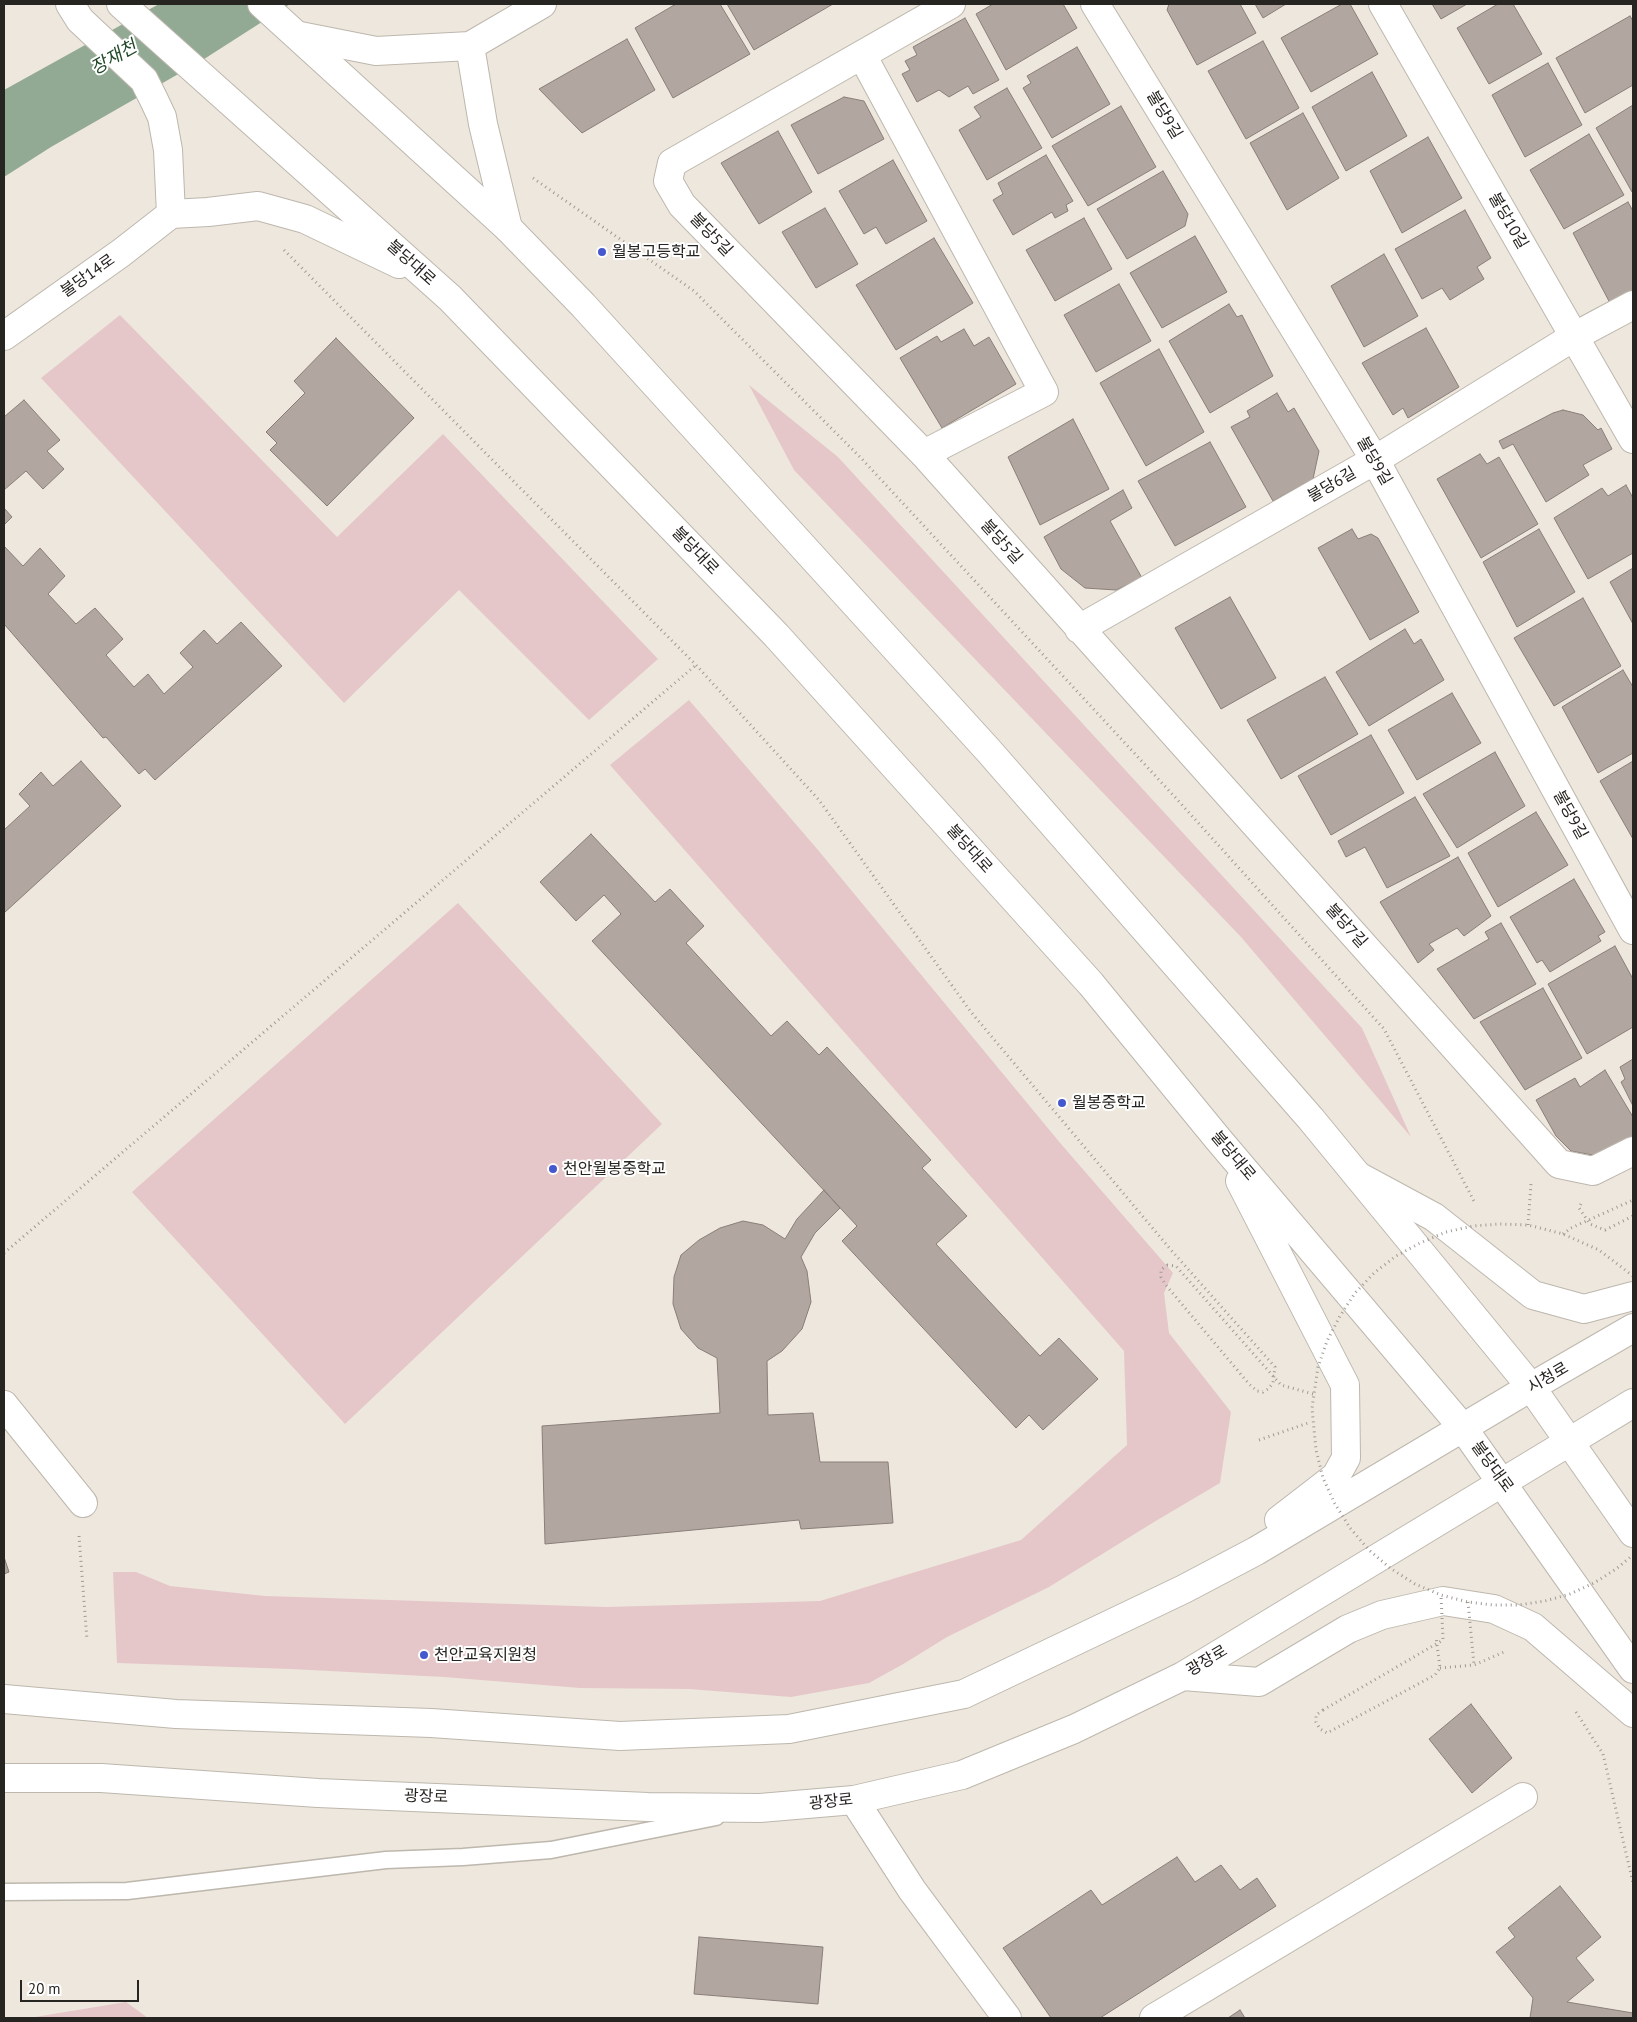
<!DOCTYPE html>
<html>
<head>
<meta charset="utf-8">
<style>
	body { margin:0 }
	#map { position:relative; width:1637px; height:2022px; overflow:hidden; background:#eee7dd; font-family:"PT Sans",sans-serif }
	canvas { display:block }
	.frame { position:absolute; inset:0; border:5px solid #272521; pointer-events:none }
	.scale { position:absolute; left:20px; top:1980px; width:119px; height:22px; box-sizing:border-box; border:2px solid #272521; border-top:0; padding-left:6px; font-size:15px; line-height:18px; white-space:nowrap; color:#272521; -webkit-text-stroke:4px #fff; paint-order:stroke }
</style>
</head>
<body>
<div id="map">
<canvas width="1637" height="2022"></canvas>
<div class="frame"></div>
<div class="scale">20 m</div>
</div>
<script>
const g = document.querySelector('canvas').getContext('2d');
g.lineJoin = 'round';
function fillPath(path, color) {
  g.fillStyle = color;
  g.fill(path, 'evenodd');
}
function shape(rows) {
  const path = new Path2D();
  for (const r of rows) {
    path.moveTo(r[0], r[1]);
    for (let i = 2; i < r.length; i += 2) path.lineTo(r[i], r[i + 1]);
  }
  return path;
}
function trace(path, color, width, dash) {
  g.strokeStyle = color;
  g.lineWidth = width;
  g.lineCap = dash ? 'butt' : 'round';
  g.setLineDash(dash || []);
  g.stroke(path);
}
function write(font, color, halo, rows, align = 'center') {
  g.font = font + ' "PT Sans","Noto Sans KR",sans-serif';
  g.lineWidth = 4;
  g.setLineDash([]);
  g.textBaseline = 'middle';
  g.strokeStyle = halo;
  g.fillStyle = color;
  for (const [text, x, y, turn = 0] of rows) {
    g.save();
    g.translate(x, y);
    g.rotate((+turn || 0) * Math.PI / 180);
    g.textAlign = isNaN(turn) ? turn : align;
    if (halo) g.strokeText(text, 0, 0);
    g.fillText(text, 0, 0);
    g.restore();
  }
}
fillPath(shape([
	[120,315,337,537,443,434,658,659,589,720,459,590,344,703,41,378],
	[749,385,838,457,1362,1028,1411,1137,1241,937,794,470],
	[689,700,818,850,1061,1144,1173,1273,1164,1293,1169,1333,1231,1412,1220,1483,1154,1522,1049,1587,947,1637,905,1663,869,1683,791,1697,689,1689,580,1688,444,1677,291,1669,117,1663,113,1572,136,1572,170,1586,265,1596,606,1607,820,1601,1021,1540,1127,1445,1124,1351,610,765],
	[458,903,662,1124,345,1424,132,1192],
	[126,2002,148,2018,29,2018]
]), '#e5c7c9');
fillPath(shape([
	[159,4,290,4,201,61,51,147,4,177,4,90]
]), '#92aa94');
const building = shape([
	[676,4,720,4,750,54,673,98,635,28,676,4],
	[727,4,833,4,754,50,727,4],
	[993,4,1063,4,1077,28,1006,70,976,14,993,4],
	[1169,4,1240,4,1256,33,1197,65,1167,10,1169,4],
	[1255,4,1286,4,1263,18,1255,4],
	[1342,4,1350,4,1378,54,1311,92,1281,38,1342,4],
	[1432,4,1467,4,1441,19,1432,4],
	[1498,4,1513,4,1542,54,1489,84,1457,28,1498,4],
	[1630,16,1633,21,1633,85,1585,113,1556,58,1630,16],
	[965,18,999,80,973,94,968,86,949,97,939,90,917,102,902,74,910,70,905,61,917,55,913,47,965,18],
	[627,39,655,90,582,133,539,89,627,39],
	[1263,41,1299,108,1246,139,1208,71,1263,41],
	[1077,47,1110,104,1052,138,1023,88,1031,83,1027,76,1077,47],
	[1548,63,1582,125,1525,157,1492,95,1548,63],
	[1372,72,1407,136,1346,171,1312,107,1372,72],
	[1007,88,1042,148,987,180,959,130,981,117,974,107,1007,88],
	[844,97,864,101,884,139,818,174,791,125,844,97],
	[1633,105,1633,191,1632,192,1596,128,1633,105],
	[1121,106,1156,167,1088,206,1052,146,1121,106],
	[1303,113,1339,178,1287,210,1250,143,1303,113],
	[778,131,812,192,759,224,721,163,778,131],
	[1589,134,1624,195,1564,229,1530,170,1589,134],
	[1428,137,1462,198,1402,233,1370,171,1428,137],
	[1046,155,1073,201,1066,205,1068,211,1055,218,1052,212,1013,235,993,200,1003,194,998,183,1046,155],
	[893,160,927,221,886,244,876,227,864,234,839,191,893,160],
	[1163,171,1188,214,1185,226,1127,259,1097,209,1163,171],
	[1628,202,1633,211,1633,290,1610,303,1573,233,1628,202],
	[825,208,858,264,816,288,782,232,825,208],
	[1465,210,1491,258,1477,267,1484,279,1450,300,1442,288,1422,299,1395,249,1465,210],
	[1084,218,1112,269,1055,301,1026,250,1084,218],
	[1195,236,1227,292,1162,328,1130,273,1195,236],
	[934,238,973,303,896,350,856,285,934,238],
	[1384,254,1418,316,1364,347,1331,286,1384,254],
	[1119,284,1151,341,1096,372,1064,315,1119,284],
	[1229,304,1237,317,1242,315,1273,376,1210,413,1169,341,1229,304],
	[1426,328,1459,387,1408,418,1403,408,1393,415,1362,363,1426,328],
	[964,329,974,346,989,337,1016,384,942,428,900,358,937,336,941,342,964,329],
	[336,338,414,418,327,506,270,450,277,443,266,432,305,393,294,381,336,338],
	[1159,349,1204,432,1146,466,1100,383,1159,349],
	[1277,393,1288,412,1294,408,1319,451,1313,479,1273,501,1231,427,1250,417,1247,411,1277,393],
	[24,400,60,440,47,451,64,469,43,489,26,471,4,490,4,417,24,400],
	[1563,410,1583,415,1598,430,1601,428,1612,449,1583,465,1589,475,1546,502,1513,444,1503,449,1499,441,1553,413,1563,410],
	[1073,419,1109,489,1040,525,1008,457,1073,419],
	[1210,442,1246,507,1175,546,1138,481,1210,442],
	[1480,454,1487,464,1499,457,1538,524,1481,558,1437,479,1480,454],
	[1626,485,1633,498,1633,553,1588,579,1554,518,1602,488,1608,496,1626,485],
	[1123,490,1132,508,1110,521,1142,578,1116,590,1085,588,1061,569,1044,537,1123,490],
	[4,508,12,517,4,525,4,508],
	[1352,529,1358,539,1371,534,1378,538,1419,612,1370,640,1318,548,1352,529],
	[1539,529,1575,592,1517,627,1483,562,1539,529],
	[4,546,23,566,40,548,65,576,48,594,76,624,95,608,123,639,106,655,134,687,148,674,164,694,193,667,180,653,204,630,217,644,241,622,282,666,155,780,145,769,139,774,106,737,103,738,4,624,4,546],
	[1633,568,1633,624,1610,582,1633,568],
	[1230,597,1276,678,1221,709,1175,628,1230,597],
	[1583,598,1621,666,1554,706,1514,638,1583,598],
	[1405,629,1414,644,1421,639,1444,680,1369,726,1336,672,1405,629],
	[1623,670,1633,687,1633,753,1598,773,1562,707,1623,670],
	[1325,677,1358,734,1281,779,1247,720,1325,677],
	[1452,693,1481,743,1417,780,1388,730,1452,693],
	[1371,735,1404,793,1331,835,1298,776,1371,735],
	[1495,752,1525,806,1457,848,1423,794,1495,752],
	[81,761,121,806,4,913,4,830,30,806,19,794,41,772,53,786,81,761],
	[1633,761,1633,839,1600,781,1633,761],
	[1415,797,1450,856,1387,888,1365,847,1346,857,1338,841,1415,797],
	[1536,812,1568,865,1498,907,1468,853,1536,812],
	[591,834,655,902,670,889,704,926,686,943,771,1036,787,1021,819,1055,827,1047,931,1160,922,1168,967,1216,936,1244,1040,1356,1059,1338,1098,1379,1043,1430,1029,1415,1016,1428,842,1241,857,1226,592,941,621,914,604,895,576,921,540,882,591,834],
	[1458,857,1491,916,1464,936,1457,928,1429,944,1434,950,1418,963,1380,902,1458,857],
	[1574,879,1605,932,1598,936,1601,941,1550,972,1542,960,1537,963,1510,917,1574,879],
	[1501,923,1536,984,1474,1019,1437,969,1489,939,1485,932,1501,923],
	[1615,946,1633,979,1633,1027,1587,1054,1548,984,1615,946],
	[1543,988,1582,1058,1525,1090,1480,1022,1543,988],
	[1633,1059,1633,1106,1621,1082,1625,1079,1620,1067,1633,1059],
	[1605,1070,1633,1117,1633,1145,1609,1158,1571,1151,1556,1136,1536,1100,1575,1078,1580,1087,1605,1070],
	[824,1190,840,1208,815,1233,801,1257,807,1271,811,1302,802,1329,782,1351,767,1361,768,1415,813,1413,820,1462,888,1462,893,1523,801,1529,799,1520,545,1544,542,1426,720,1413,717,1358,698,1348,681,1329,673,1304,674,1277,681,1255,699,1240,720,1228,743,1221,763,1225,785,1239,797,1219,824,1190],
	[4,1557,9,1572,4,1574,4,1557],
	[1471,1704,1512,1758,1472,1793,1429,1739,1471,1704],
	[1177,1857,1195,1882,1221,1865,1240,1890,1257,1878,1276,1906,1100,2018,1051,2018,1003,1948,1091,1890,1102,1905,1177,1857],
	[1560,1886,1601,1937,1576,1958,1594,1980,1567,2002,1633,2013,1633,2018,1530,2018,1533,1998,1496,1952,1515,1937,1508,1928,1560,1886],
	[699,1937,823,1947,818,2004,694,1994,699,1937],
	[1240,2010,1245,2018,1228,2018,1240,2010]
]);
fillPath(building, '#b2a6a1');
trace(building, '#897e79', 1);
const service = shape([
	[4,1892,127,1891,386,1860,463,1857,551,1850,716,1817]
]);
const minor = shape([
	[951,4,672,163,668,181,682,205,924,454,1559,1164,1593,1171,1633,1151],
	[1095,4,1375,460,1633,930],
	[1383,4,1633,439],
	[862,55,1044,392,924,454],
	[1079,629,1375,460,1575,336,1633,305],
	[4,1405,83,1503],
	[854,1800,912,1890,1007,2018],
	[1154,2018,1523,1797]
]);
const tertiary = shape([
	[300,36,376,51,470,46,542,4],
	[470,46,483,124,508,228],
	[4,336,121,253,171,214],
	[1358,1176,1434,1217,1533,1295,1584,1309,1633,1296],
	[1531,1387,1633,1328],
	[1569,1442,1633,1403]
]);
const secondary = shape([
	[70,4,80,20,144,80,154,100,162,117,168,150,171,214,208,212,258,206,305,219,399,264],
	[121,4,450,298,776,635,1091,984,1218,1139,1463,1428,1633,1669],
	[262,4,508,228,583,305,988,750,1311,1119,1531,1387,1633,1533],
	[1240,1181,1345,1385,1346,1458,1336,1476,1279,1520],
	[1183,1676,1259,1682,1348,1629,1382,1615,1443,1601,1494,1609,1533,1627,1633,1713],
	[4,1699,176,1714,431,1723,620,1736,789,1729,964,1694,1184,1589,1256,1551,1531,1387],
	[4,1778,101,1778,318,1793,648,1807,760,1808,854,1800,962,1775,1074,1729,1183,1676,1569,1442]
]);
trace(service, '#bdb7ad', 19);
trace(minor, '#bdb7ad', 30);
trace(tertiary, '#bdb7ad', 30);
trace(secondary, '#bdb7ad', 30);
trace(shape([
	[533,178,694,291,861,458,1174,796,1384,1029,1475,1203],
	[284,250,696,665,819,800,971,1012,1171,1250,1275,1367,1273,1383,1268,1389,1263,1392,1257,1391,1249,1384,1165,1284,1161,1277,1161,1270,1167,1265],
	[1581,1204,1579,1208,1590,1224,1605,1230,1633,1216],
	[1528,1225,1531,1184],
	[1563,1234,1571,1228],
	[4,1253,696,665],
	[1259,1440,1311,1422],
	[79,1536,87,1640],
	[1440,1668,1474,1665,1504,1652],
	[1323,1710,1316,1715,1316,1722,1320,1729,1327,1733,1435,1675,1440,1668,1436,1637],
	[1576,1712,1603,1754,1633,1883]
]), '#9f9a93', 3, [1, 4]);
trace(service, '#fff', 16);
trace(minor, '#fff', 28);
trace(tertiary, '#fff', 28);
trace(secondary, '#fff', 28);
trace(shape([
	[1571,1228,1633,1200],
	[1167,1265,1176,1266,1281,1385,1313,1394],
	[1633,1276,1599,1250,1563,1234,1528,1225,1500,1224,1473,1226,1446,1232,1420,1243,1396,1256,1374,1273,1355,1293,1340,1316,1327,1341,1318,1367,1312,1408,1316,1450,1323,1478,1335,1504,1350,1528,1369,1550,1390,1568,1415,1584,1441,1595,1468,1602,1493,1605,1519,1605,1545,1601,1570,1594,1594,1583,1616,1569,1633,1555],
	[1468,1602,1474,1665],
	[1323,1710,1443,1640,1441,1595]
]), '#9f9a93', 3, [1, 4]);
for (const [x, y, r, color] of [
	[602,252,5,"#4658cd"],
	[1062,1103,5,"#4658cd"],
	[553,1169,5,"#4658cd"],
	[424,1655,5,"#4658cd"]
]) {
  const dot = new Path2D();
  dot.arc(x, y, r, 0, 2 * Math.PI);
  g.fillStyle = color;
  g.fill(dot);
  trace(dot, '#fff', 2);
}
write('16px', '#272521', '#fff', [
	["불당9길",1164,115,59],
	["불당10길",1508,221,60],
	["불당5길",711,235,46],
	["불당대로",411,263,42],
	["불당14로",88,276,-35],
	["불당9길",1374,461,60],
	["불당6길",1332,485,-30],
	["불당5길",1001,542,48],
	["불당대로",695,551,46],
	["불당9길",1570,815,61],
	["불당대로",969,849,48],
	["불당7길",1346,926,48],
	["불당대로",1233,1156,50],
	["시청로",1548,1378,-30],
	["불당대로",1492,1467,54],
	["광장로",1207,1661,-31],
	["광장로",426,1797,2],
	["광장로",831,1802,-6]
]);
write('16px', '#272521', '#fff', [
	["월봉고등학교",612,252],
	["월봉중학교",1072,1103],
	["천안월봉중학교",563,1169],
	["천안교육지원청",434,1655]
], 'left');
write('italic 18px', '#224929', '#fff', [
	["장재천",114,58,-30]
]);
</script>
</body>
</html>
